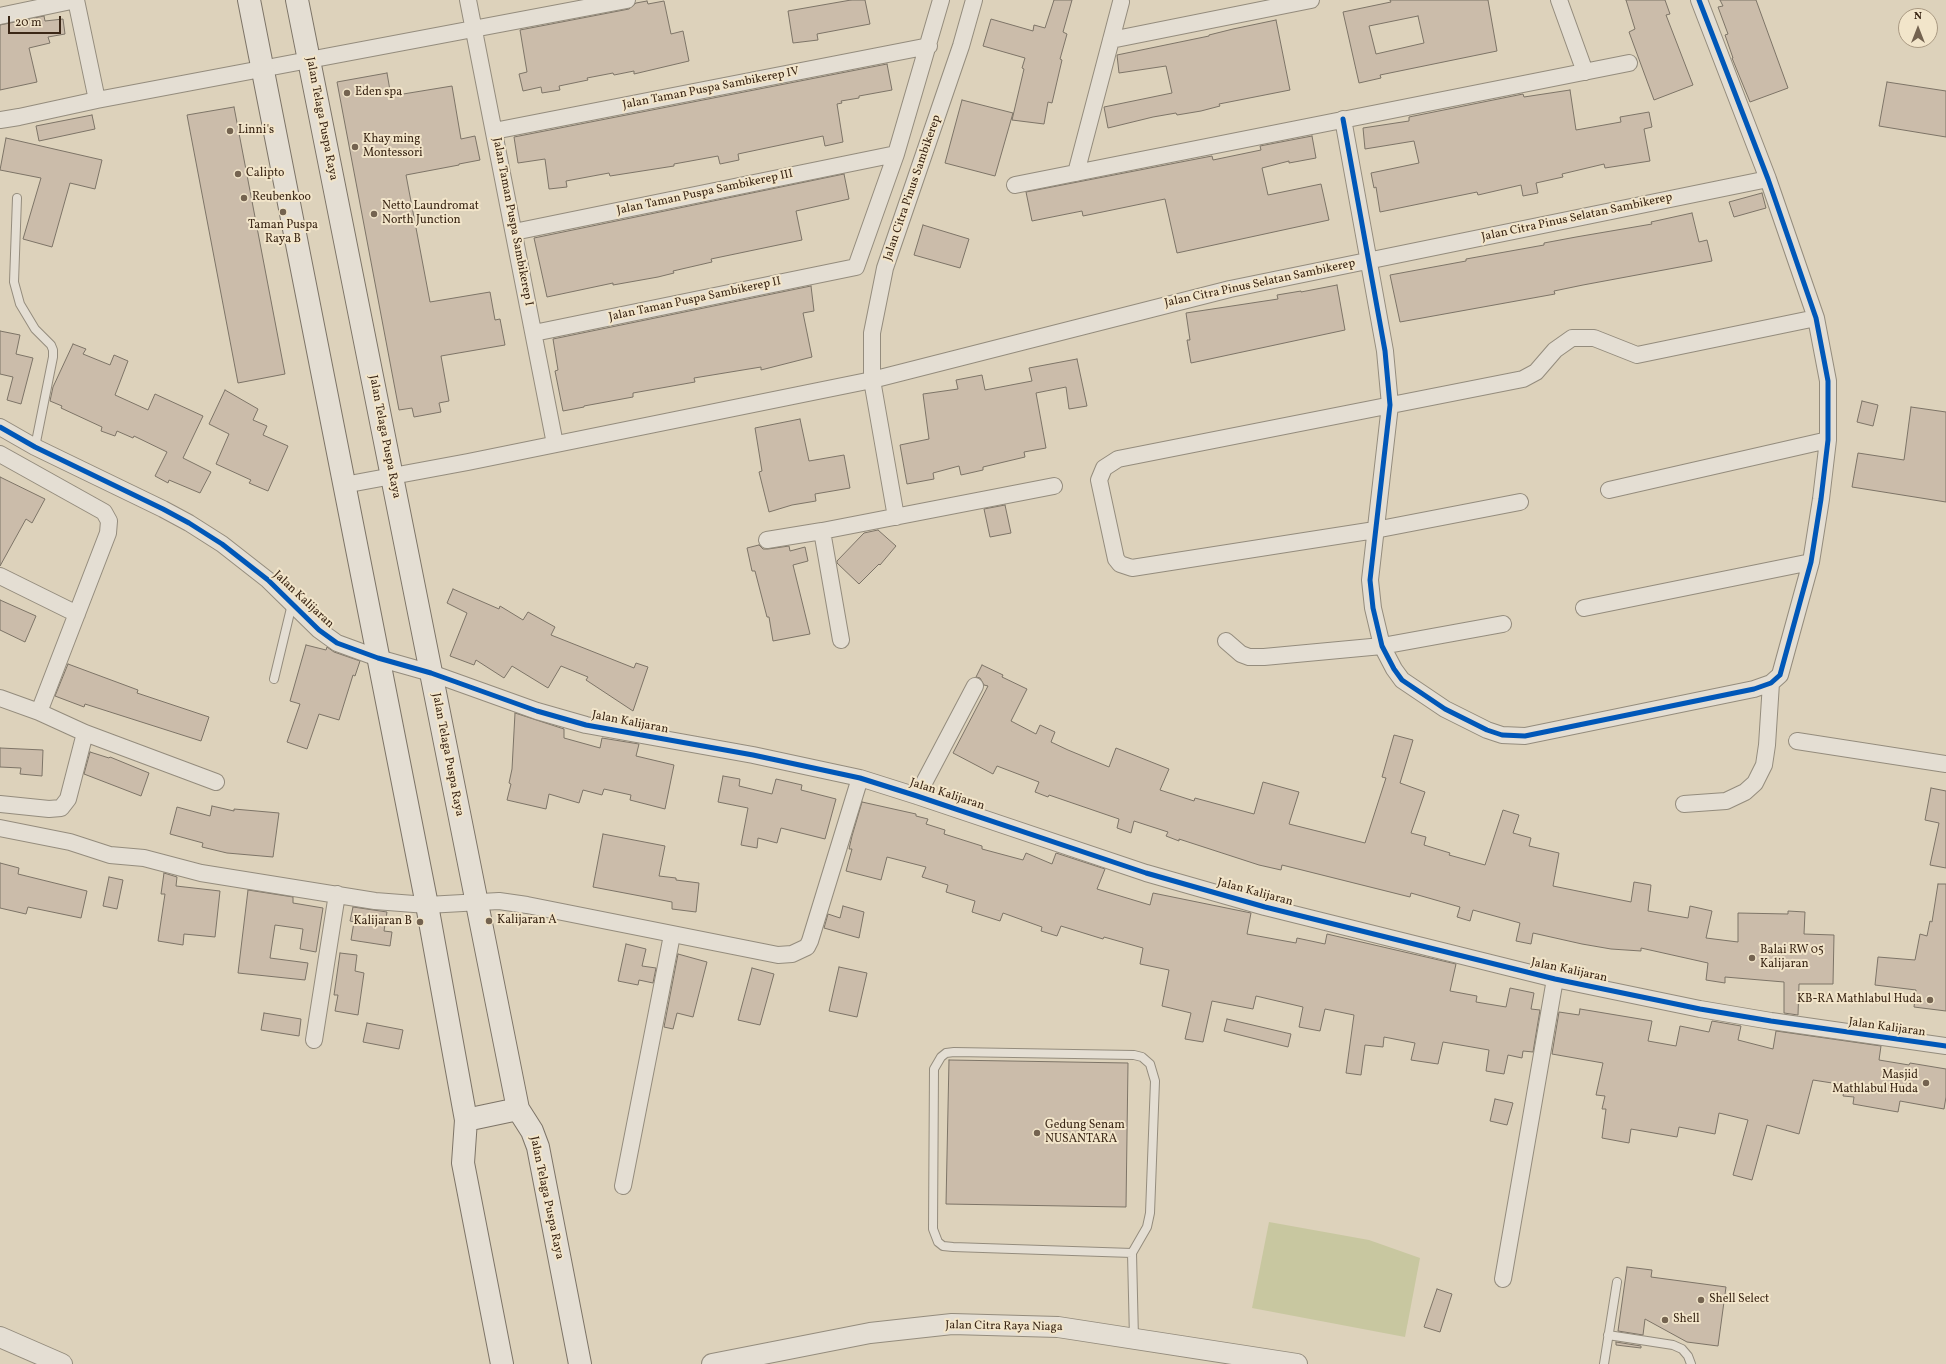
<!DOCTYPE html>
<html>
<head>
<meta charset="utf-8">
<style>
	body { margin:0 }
	#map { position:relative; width:1946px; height:1364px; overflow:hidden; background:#ddd2bb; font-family:Vollkorn,serif }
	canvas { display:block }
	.north { position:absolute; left:1898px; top:8px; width:40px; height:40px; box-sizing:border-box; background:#f2e5ca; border:1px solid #a99982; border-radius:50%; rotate:0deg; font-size:11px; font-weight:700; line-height:16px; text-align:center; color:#3b2716 }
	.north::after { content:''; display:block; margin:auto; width:14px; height:18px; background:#746350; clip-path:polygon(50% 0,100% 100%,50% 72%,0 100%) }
	.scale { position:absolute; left:8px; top:16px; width:53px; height:18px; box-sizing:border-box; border:2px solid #3b2716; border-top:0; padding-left:5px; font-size:12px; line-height:14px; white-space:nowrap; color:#3b2716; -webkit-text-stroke:3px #f2e5ca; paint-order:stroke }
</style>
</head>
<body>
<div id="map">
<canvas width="1946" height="1364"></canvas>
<div class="north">N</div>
<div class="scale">20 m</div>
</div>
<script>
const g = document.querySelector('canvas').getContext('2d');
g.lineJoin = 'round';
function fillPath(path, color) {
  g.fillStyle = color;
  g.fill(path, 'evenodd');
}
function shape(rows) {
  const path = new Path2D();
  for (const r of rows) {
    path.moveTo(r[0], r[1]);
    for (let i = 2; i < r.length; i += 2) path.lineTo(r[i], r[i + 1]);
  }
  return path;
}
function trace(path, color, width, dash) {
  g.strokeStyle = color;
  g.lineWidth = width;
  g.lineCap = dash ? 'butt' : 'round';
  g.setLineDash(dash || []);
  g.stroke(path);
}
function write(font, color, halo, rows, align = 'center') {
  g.font = font + ' Vollkorn,serif';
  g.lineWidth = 4;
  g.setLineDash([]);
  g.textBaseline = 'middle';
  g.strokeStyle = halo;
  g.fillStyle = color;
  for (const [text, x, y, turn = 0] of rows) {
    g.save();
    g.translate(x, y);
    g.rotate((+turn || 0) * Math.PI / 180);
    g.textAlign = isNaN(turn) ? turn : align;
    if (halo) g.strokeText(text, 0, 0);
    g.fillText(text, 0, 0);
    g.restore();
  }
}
fillPath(shape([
	[1269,1222,1369,1240,1420,1258,1405,1337,1252,1308]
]), '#c8c7a0');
const building = shape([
	[851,0,865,0,870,24,817,34,818,40,793,43,788,11,851,0],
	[1054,0,1072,0,1063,32,1067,34,1060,59,1062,60,1052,103,1048,102,1044,124,1012,120,1024,69,1022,68,1025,58,983,46,991,19,1033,31,1034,25,1045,28,1054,0],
	[1390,0,1488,0,1497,51,1380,75,1381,78,1359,83,1343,12,1391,2,1390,0],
	[1418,16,1424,43,1376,54,1369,26,1418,16],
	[1626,0,1665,0,1670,14,1666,15,1693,85,1654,100,1629,32,1635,29,1626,0],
	[1720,0,1756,0,1788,88,1750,102,1732,58,1733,58,1725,35,1728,34,1718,7,1723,6,1720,0],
	[647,1,648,4,664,1,671,34,683,31,689,61,634,74,634,71,614,75,613,73,587,78,588,80,559,86,560,90,542,93,541,87,523,91,519,74,527,72,520,30,629,9,636,3,647,1],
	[44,16,45,21,63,19,65,34,48,37,50,43,29,48,37,82,0,90,0,25,44,16],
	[1276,20,1290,90,1219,104,1220,106,1201,111,1177,115,1176,113,1153,117,1108,128,1104,107,1172,93,1166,66,1119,73,1117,55,1209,36,1209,35,1233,29,1276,20],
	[887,64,892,90,859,96,859,98,841,101,842,103,837,104,843,142,825,146,823,136,738,154,739,160,720,164,718,156,674,164,674,166,610,176,609,173,566,181,567,187,549,189,545,159,518,163,514,137,887,64],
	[387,73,391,96,452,86,461,139,475,136,480,160,459,164,459,165,406,175,430,302,490,292,495,320,500,319,505,345,441,356,449,401,439,403,441,412,414,417,412,408,399,410,337,82,387,73],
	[1887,82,1946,91,1946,137,1879,126,1887,82],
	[1570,90,1576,130,1621,122,1620,117,1649,112,1652,127,1644,129,1650,161,1605,168,1604,164,1562,174,1563,177,1536,183,1538,193,1523,196,1521,185,1478,195,1477,192,1380,212,1376,187,1374,188,1371,173,1419,163,1414,141,1365,149,1363,128,1409,121,1409,117,1523,94,1524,97,1570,90],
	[962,100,1013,113,995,176,945,163,962,100],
	[234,107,285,374,238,383,187,115,234,107],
	[92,115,95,129,39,141,36,126,92,115],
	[1312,136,1316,158,1289,163,1289,161,1262,168,1268,195,1321,184,1329,220,1177,253,1165,199,1083,216,1082,211,1032,221,1026,192,1212,156,1213,160,1261,150,1260,146,1312,136],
	[6,138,102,160,95,189,70,183,52,247,23,239,41,178,0,170,6,138],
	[844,174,849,199,796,211,802,240,711,259,712,262,673,271,674,273,658,277,613,285,613,283,547,297,534,238,844,174],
	[1762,193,1766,208,1734,217,1729,202,1762,193],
	[1692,213,1699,242,1707,240,1712,261,1583,285,1554,291,1555,294,1400,322,1390,275,1466,261,1466,259,1544,245,1544,243,1576,237,1652,224,1651,222,1692,213],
	[923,225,969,239,960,268,914,255,923,225],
	[1337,285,1345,330,1191,363,1187,340,1190,340,1186,313,1278,299,1277,295,1301,291,1301,292,1337,285],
	[811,286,814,311,803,313,812,357,761,370,761,367,694,378,695,382,633,393,633,397,584,406,584,407,563,411,555,371,558,370,553,339,811,286],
	[0,331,20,335,16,354,33,358,21,404,7,400,13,377,0,374,0,331],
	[73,344,86,349,83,354,110,365,114,355,128,361,115,395,148,410,155,394,203,416,183,458,211,472,200,493,169,480,168,483,155,476,167,452,134,436,133,438,117,431,115,436,101,431,102,427,61,408,62,406,50,401,53,387,73,344],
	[1077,359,1087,406,1069,409,1066,387,1036,393,1046,448,1024,452,1025,457,983,467,983,470,961,475,959,466,933,473,934,479,907,484,900,445,929,439,923,394,958,389,956,380,982,375,985,390,1032,381,1029,368,1077,359],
	[225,390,258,409,253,420,267,426,263,435,288,446,268,491,249,483,251,480,216,464,229,434,209,424,225,390],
	[1862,401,1878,405,1873,426,1857,422,1862,401],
	[1911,407,1946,412,1946,502,1852,487,1858,453,1904,460,1911,407],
	[800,419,809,461,844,455,850,488,815,494,816,501,792,505,769,512,759,472,762,471,755,428,800,419],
	[0,477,45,499,32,523,26,519,0,566,0,477],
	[1005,505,1011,533,990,537,984,509,1005,505],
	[878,530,896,546,880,565,879,564,859,584,837,563,837,561,864,533,878,530],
	[759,545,763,549,768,549,789,546,790,551,805,547,808,561,793,565,810,634,773,641,769,617,767,617,755,571,752,571,747,548,759,545],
	[453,589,499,609,500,606,523,620,528,612,555,627,551,635,634,668,636,663,648,667,633,711,586,680,588,677,561,666,548,688,512,666,504,678,476,660,474,665,450,656,467,613,447,603,453,589],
	[0,600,36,616,25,642,0,630,0,600],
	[306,645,326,650,327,647,334,652,360,661,355,676,353,675,339,720,319,714,307,749,287,742,300,704,290,701,306,645],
	[68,664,138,690,137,693,209,717,201,741,85,704,84,707,55,696,68,664],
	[982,665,1003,675,1002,677,1027,689,1011,721,1036,734,1040,725,1055,732,1051,742,1068,750,1109,767,1116,748,1169,769,1160,790,1194,801,1195,798,1254,814,1263,782,1299,792,1289,824,1365,843,1386,778,1382,777,1394,735,1413,740,1400,783,1425,792,1411,833,1426,837,1424,845,1450,853,1449,855,1485,865,1503,810,1519,815,1513,833,1531,838,1529,846,1559,853,1553,886,1631,902,1634,882,1651,885,1648,911,1688,918,1690,906,1712,911,1706,938,1738,942,1738,913,1788,914,1788,911,1805,912,1804,934,1834,935,1833,984,1799,984,1798,1015,1784,1013,1784,982,1725,977,1725,983,1706,980,1708,963,1641,948,1641,951,1611,949,1582,944,1533,933,1531,944,1516,941,1520,923,1473,910,1470,921,1457,917,1460,907,1411,893,1410,897,1282,865,1281,870,1259,865,1179,839,1179,841,1166,836,1168,832,1134,821,1131,833,1117,828,1119,819,1049,795,1048,797,1035,792,1039,782,997,766,993,774,953,753,988,686,984,685,980,678,976,677,982,665],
	[515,713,564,729,564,738,600,748,602,738,639,744,636,756,674,765,665,809,630,800,631,795,604,789,602,795,583,790,579,803,549,794,546,809,507,800,511,784,509,783,512,769,515,713],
	[0,748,43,750,42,776,20,774,21,768,0,767,0,748],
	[90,752,109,758,110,757,149,773,141,796,84,774,90,752],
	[723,776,740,779,739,786,772,794,776,779,802,785,801,790,836,799,825,839,781,828,777,843,758,838,757,848,741,845,748,808,718,802,723,776],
	[1931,788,1946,791,1946,868,1930,865,1939,823,1925,820,1931,788],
	[862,802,916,814,916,816,928,819,926,824,945,830,944,834,982,846,982,849,1023,860,1026,853,1052,864,1056,853,1105,869,1097,889,1150,905,1153,893,1251,913,1247,934,1296,943,1297,938,1325,944,1327,934,1456,964,1450,991,1477,996,1476,1002,1506,1007,1510,988,1534,993,1531,1009,1540,1010,1533,1052,1523,1051,1522,1058,1508,1055,1504,1074,1486,1071,1489,1050,1443,1042,1438,1064,1411,1060,1415,1043,1384,1037,1383,1047,1365,1045,1361,1075,1346,1073,1354,1015,1325,1009,1320,1031,1299,1027,1303,1007,1256,996,1253,1009,1212,1001,1203,1042,1185,1039,1191,1013,1162,1006,1169,970,1140,964,1143,948,1104,937,1103,939,1061,926,1057,936,1041,931,1042,927,1003,913,1000,921,972,912,975,901,946,892,948,885,922,877,926,867,887,857,881,880,846,871,852,849,849,849,852,836,862,802],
	[212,806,234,811,234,809,279,813,273,857,227,853,202,847,203,843,170,834,177,807,210,816,212,806],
	[603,834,665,846,659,876,676,878,676,880,699,883,696,912,672,909,672,902,593,887,603,834],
	[0,863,19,868,18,874,87,891,81,918,28,907,26,914,0,908,0,863],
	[164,873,177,877,176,886,220,891,215,937,184,934,183,945,158,941,165,894,161,894,164,873],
	[109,877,123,880,117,909,103,906,109,877],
	[1938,884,1946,884,1946,1011,1914,1007,1916,990,1875,985,1878,957,1915,960,1920,934,1927,936,1930,921,1932,922,1938,884],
	[248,890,293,897,293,903,323,908,316,952,300,949,303,929,275,925,270,958,308,963,305,980,238,973,248,890],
	[843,906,864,912,859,938,824,928,828,914,840,918,843,906],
	[353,907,387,912,384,931,392,932,390,946,351,940,354,922,350,921,353,907],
	[626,944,646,949,642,966,656,968,653,983,639,980,638,985,618,981,626,944],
	[340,953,357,955,355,971,364,973,358,1015,335,1011,338,995,334,995,340,953],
	[678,954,707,962,693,1017,677,1013,673,1029,664,1027,678,954],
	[839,967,867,973,857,1017,829,1011,839,967],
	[752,968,774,974,760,1025,738,1020,752,968],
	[1580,1009,1652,1021,1648,1041,1676,1046,1680,1026,1709,1032,1712,1021,1741,1026,1738,1040,1773,1049,1776,1031,1881,1046,1879,1060,1909,1065,1910,1063,1946,1069,1946,1097,1944,1109,1900,1101,1898,1112,1853,1104,1854,1097,1843,1096,1845,1085,1813,1080,1799,1134,1767,1125,1752,1180,1733,1175,1748,1120,1719,1113,1715,1134,1679,1127,1677,1137,1631,1129,1629,1143,1602,1138,1606,1109,1602,1109,1605,1096,1596,1095,1603,1063,1552,1054,1559,1012,1579,1015,1580,1009],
	[264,1013,301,1019,299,1036,261,1030,264,1013],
	[1227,1019,1291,1034,1288,1047,1224,1031,1227,1019],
	[367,1023,403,1030,399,1049,363,1042,367,1023],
	[949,1060,1128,1063,1126,1207,946,1204,949,1060],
	[1495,1099,1513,1103,1507,1125,1490,1121,1495,1099],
	[1627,1267,1652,1270,1651,1277,1726,1287,1718,1346,1687,1342,1645,1319,1643,1335,1618,1331,1627,1267],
	[1437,1289,1452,1294,1440,1332,1424,1327,1437,1289],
	[1616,1342,1641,1346,1641,1348,1616,1345,1616,1342]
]);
fillPath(building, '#cbbcaa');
trace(building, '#7d7467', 1);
const service = shape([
	[17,198,14,282,20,304,35,329,51,345,53,350,53,357,35,447],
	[274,679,292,604],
	[1132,1253,1147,1227,1150,1213,1155,1081,1150,1064,1142,1057,1134,1055,954,1052,946,1053,941,1057,934,1069,933,1229,938,1242,943,1246,953,1247,1132,1253,1134,1339],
	[1608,1335,1673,1345,1682,1349,1688,1356,1691,1364],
	[1604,1364,1617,1282]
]);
const minor = shape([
	[76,0,97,100],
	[468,0,555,444],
	[1559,0,1585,72],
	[0,16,76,0],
	[1111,40,1311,0],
	[1343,119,1385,351,1390,405,1370,580,1373,608,1382,646,1394,669,1402,680,1445,709,1487,730,1502,735,1525,736,1754,689,1771,683,1780,675,1811,562,1821,499,1828,440,1828,381,1816,318,1768,179,1699,0],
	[0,120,19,117,97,100,627,0],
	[494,131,929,46],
	[1076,173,1121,2],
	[1015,185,1629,63],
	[514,232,896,154],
	[534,333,856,267,896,154,941,0],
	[0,427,35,447,163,509,189,523,222,544,268,580,319,630,337,643,378,658,431,673,537,711,586,725,753,755,860,778,917,796,1146,873,1265,907,1555,979,1700,1009,1771,1021,1946,1046],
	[0,454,104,512,109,521,108,533,39,712],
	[344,485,468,462,872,380,1230,289,1768,179],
	[1609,490,1828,440],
	[1520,502,1375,530,1132,568,1120,564,1116,559,1099,480,1104,468,1118,459,1523,379,1536,372,1555,350,1572,338,1594,338,1637,355,1816,318],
	[896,517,872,380,872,333,885,268,961,46,974,0],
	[822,531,841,640],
	[767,540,822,531,1054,486],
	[0,576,77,614],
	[1584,608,1811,562],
	[1226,641,1241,654,1249,657,1264,657,1382,646,1503,624],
	[0,698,39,712,85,733,216,782],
	[1797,741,1946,764],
	[917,796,975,686],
	[0,804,49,809,61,808,68,799,85,733],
	[1684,804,1726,801,1745,792,1755,783,1764,765,1767,745,1771,683],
	[0,828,70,842,110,855,144,858,201,873,375,901,427,905,499,901,527,905,778,955,792,954,807,947,810,941,860,778],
	[314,1040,337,894],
	[623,1186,672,935],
	[1503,1279,1555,979]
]);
const tertiary = shape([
	[0,1337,62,1364],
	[712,1364,870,1333,952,1324,1058,1327,1297,1364]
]);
const secondary = shape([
	[249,0,427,905,466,1120,463,1163,502,1364],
	[297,0,518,1109,532,1131,538,1147,580,1364],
	[466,1120,518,1109]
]);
trace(service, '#948c7d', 10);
trace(minor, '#948c7d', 18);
trace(tertiary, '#948c7d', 22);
trace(secondary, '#7d7467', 24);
trace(service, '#e4ded3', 8);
trace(minor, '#e4ded3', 16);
trace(tertiary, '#e4ded3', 20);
trace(secondary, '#e4ded3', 22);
trace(shape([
	[1343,119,1385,351,1390,405,1370,580,1373,608,1382,646,1394,669,1402,680,1445,709,1487,730,1502,735,1525,736,1754,689,1771,683,1780,675,1811,562,1821,499,1828,440,1828,381,1816,318,1768,179,1699,0],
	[0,427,35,447,163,509,189,523,222,544,268,580,319,630,337,643,378,658,431,673,537,711,586,725,753,755,860,778,917,796,1146,873,1265,907,1555,979,1700,1009,1771,1021,1946,1046]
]), '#0057b8', 5);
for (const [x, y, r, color] of [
	[347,93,4,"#746350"],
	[230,131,4,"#746350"],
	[355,147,4,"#746350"],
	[238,174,4,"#746350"],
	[244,198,4,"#746350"],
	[283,212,4,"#746350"],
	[374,214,4,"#746350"],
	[489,921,4,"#746350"],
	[420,922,4,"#746350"],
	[1752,958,4,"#746350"],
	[1930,1000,4,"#746350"],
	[1926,1083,4,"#746350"],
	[1037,1133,4,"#746350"],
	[1701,1300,4,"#746350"],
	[1665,1320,4,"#746350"]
]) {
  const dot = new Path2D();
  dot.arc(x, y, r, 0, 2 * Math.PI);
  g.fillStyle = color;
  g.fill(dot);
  trace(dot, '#f2e5ca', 1.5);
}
write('12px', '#3b2716', '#f2e5ca', [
	["Jalan Taman Puspa Sambikerep IV",711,89,-11],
	["Jalan Telaga Puspa Raya",321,119,79],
	["Jalan Citra Pinus Sambikerep",913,188,-71],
	["Jalan Taman Puspa Sambikerep III",705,193,-12],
	["Jalan Citra Pinus Selatan Sambikerep",1577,218,-12],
	["Jalan Taman Puspa Sambikerep I",512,222,79],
	["Jalan Citra Pinus Selatan Sambikerep",1260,284,-12],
	["Jalan Taman Puspa Sambikerep II",695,300,-12],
	["Jalan Telaga Puspa Raya",384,437,79],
	["Jalan Kalijaran",303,600,43],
	["Jalan Kalijaran",630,723,11],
	["Jalan Telaga Puspa Raya",447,755,79],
	["Jalan Kalijaran",947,795,18],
	["Jalan Kalijaran",1255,893,15],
	["Jalan Kalijaran",1569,971,12],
	["Jalan Kalijaran",1887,1028,8],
	["Jalan Telaga Puspa Raya",546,1198,78],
	["Jalan Citra Raya Niaga",1004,1327,1]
]);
write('12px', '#3b2716', '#f2e5ca', [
	["Eden spa",355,93],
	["Linni's",238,131],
	["Khay ming",363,140],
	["Montessori",363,154],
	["Calipto",246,174],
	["Reubenkoo",252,198],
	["Netto Laundromat",382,207],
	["North Junction",382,221],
	["Taman Puspa",283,226,"center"],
	["Raya B",283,240,"center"],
	["Kalijaran A",497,921],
	["Kalijaran B",412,922,"right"],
	["Balai RW 05",1760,951],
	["Kalijaran",1760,965],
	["KB-RA Mathlabul Huda",1922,1000,"right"],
	["Masjid",1918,1076,"right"],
	["Mathlabul Huda",1918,1090,"right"],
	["Gedung Senam",1045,1126],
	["NUSANTARA",1045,1140],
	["Shell Select",1709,1300],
	["Shell",1673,1320]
], 'left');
</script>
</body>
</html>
